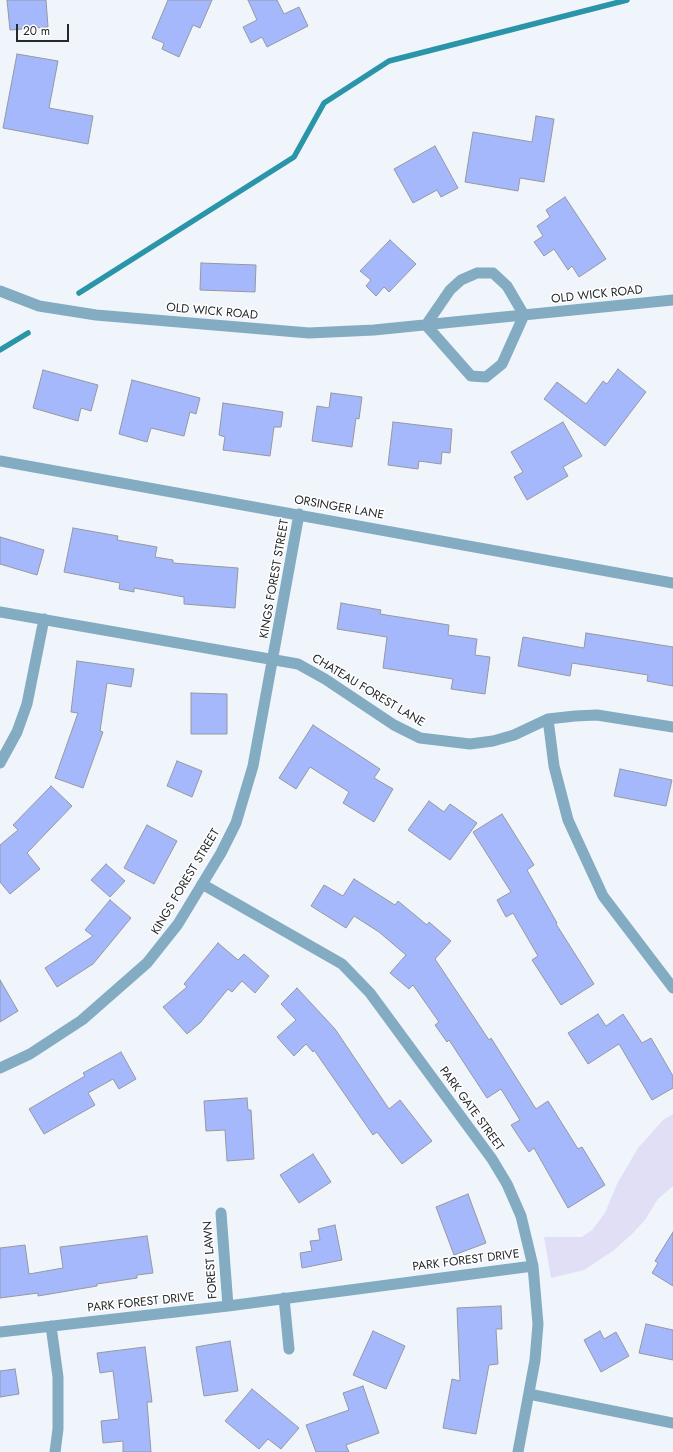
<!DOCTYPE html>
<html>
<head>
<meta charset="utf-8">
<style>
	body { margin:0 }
	#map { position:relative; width:673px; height:1452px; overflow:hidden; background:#eff5fb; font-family:Jost,sans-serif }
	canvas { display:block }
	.scale { position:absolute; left:16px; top:24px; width:53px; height:18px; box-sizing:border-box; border:2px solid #26282a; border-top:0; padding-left:5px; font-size:12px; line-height:14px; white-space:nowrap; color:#26282a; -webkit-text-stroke:3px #fff; paint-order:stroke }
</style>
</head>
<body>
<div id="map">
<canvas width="673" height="1452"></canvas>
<div class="scale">20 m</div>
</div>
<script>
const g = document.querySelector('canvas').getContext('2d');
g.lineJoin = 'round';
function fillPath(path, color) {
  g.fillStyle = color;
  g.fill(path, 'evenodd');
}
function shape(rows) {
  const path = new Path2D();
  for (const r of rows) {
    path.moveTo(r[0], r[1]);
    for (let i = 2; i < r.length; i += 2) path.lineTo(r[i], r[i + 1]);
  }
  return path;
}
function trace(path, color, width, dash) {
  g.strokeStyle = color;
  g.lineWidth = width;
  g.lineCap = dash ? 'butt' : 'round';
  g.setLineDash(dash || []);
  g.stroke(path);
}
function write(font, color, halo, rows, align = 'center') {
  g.font = font + ' Jost,sans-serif';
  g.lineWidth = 3;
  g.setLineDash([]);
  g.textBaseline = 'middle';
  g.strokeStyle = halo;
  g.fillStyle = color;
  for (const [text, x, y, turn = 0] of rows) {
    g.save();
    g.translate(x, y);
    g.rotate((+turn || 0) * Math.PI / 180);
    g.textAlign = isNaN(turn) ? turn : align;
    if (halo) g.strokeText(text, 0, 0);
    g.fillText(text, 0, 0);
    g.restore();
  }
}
fillPath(shape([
	[673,1114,673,1186,658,1199,645,1220,632,1234,613,1251,584,1270,551,1278,544,1237,582,1237,592,1230,605,1213,617,1184,638,1148,663,1120]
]), '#e1dff6');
trace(shape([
	[79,293,294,157,324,103,389,61,627,0],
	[0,350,28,333]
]), '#2a94a8', 5.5);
const building = shape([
	[7,0,46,0,48,27,10,30,7,0],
	[168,0,212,0,200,28,193,25,179,57,162,49,164,43,152,38,168,0],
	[248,0,277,0,284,14,299,7,308,26,267,47,262,37,251,43,243,27,257,20,248,0],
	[17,54,58,61,49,108,93,116,88,144,3,128,17,54],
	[536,116,554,119,544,182,520,178,518,191,465,182,473,132,532,142,536,116],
	[435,146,458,188,441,197,437,190,413,203,394,169,435,146],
	[565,197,606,259,579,277,572,266,568,270,554,249,544,256,534,242,543,236,537,226,550,217,546,210,565,197],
	[390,240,416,264,389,292,384,287,376,296,366,286,371,280,360,271,390,240],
	[201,263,256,265,255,292,200,290,201,263],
	[618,369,646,392,605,446,544,399,557,382,586,404,603,381,607,384,618,369],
	[43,370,98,385,91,411,81,408,78,421,33,408,43,370],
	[132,380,200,398,196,414,190,412,184,436,151,428,147,442,119,434,132,380],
	[331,393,362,397,359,419,356,418,352,447,312,441,317,406,329,408,331,393],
	[223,403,283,412,281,427,274,427,270,456,223,450,225,437,219,435,223,403],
	[393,422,452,429,450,453,442,452,441,464,419,461,418,469,388,465,393,422],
	[563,422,582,456,563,467,568,476,527,500,514,477,523,472,511,452,563,422],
	[73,528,118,536,117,540,157,547,155,557,173,560,173,563,238,568,235,608,184,604,184,597,134,588,134,592,119,589,120,583,64,572,73,528],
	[0,537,44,550,37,575,0,564,0,537],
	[341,603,381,610,380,614,449,625,448,635,477,639,475,655,490,657,485,694,451,689,453,679,383,668,387,637,337,629,341,603],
	[586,633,673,647,673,686,647,681,648,675,572,663,570,676,518,666,523,637,584,648,586,633],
	[77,661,134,669,131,687,107,683,100,731,103,732,83,788,55,778,78,713,71,712,77,661],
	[191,693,227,694,227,734,191,734,191,693],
	[313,725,380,769,374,778,393,789,374,822,343,803,349,792,310,767,296,789,279,778,313,725],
	[177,761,202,771,192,797,167,786,177,761],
	[620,769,672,780,666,806,614,796,620,769],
	[51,786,72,806,27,853,40,869,10,894,0,882,0,845,18,830,13,825,51,786],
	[429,801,444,812,450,804,477,823,450,860,408,830,429,801],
	[502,814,534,865,527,870,557,923,556,924,594,984,561,1005,532,960,538,956,513,913,506,917,497,900,511,892,473,832,502,814],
	[147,825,177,841,154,884,124,868,147,825],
	[106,864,125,881,110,897,91,880,106,864],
	[354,879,395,905,398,901,427,925,429,922,451,941,435,959,489,1040,491,1038,536,1109,548,1101,578,1149,582,1147,605,1185,568,1208,534,1148,529,1152,511,1125,520,1120,501,1089,487,1098,449,1040,447,1042,435,1025,439,1022,413,985,409,989,390,973,406,955,379,932,354,916,346,928,311,906,324,885,343,896,354,879],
	[110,900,131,918,93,964,57,987,45,968,93,936,85,930,110,900],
	[218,943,238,960,244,954,269,976,255,993,242,981,232,992,228,989,200,1023,187,1034,163,1007,187,987,184,984,218,943],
	[0,980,18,1011,0,1022,0,980],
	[297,988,335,1029,389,1109,400,1100,432,1141,402,1164,377,1132,373,1135,314,1050,313,1052,306,1044,294,1056,277,1037,296,1020,281,1004,297,988],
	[598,1014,606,1026,623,1014,642,1043,651,1038,673,1076,673,1088,652,1100,619,1044,588,1064,568,1033,598,1014],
	[121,1052,136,1079,119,1089,113,1079,88,1093,95,1105,44,1134,29,1109,85,1076,83,1073,121,1052],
	[247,1098,248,1110,251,1110,254,1159,227,1161,225,1130,206,1131,204,1101,247,1098],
	[313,1154,331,1182,299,1203,280,1175,313,1154],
	[468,1194,486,1243,454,1255,436,1207,468,1194],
	[335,1225,342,1260,302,1268,300,1253,312,1251,310,1241,320,1240,318,1229,335,1225],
	[673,1232,673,1286,652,1273,658,1263,655,1261,673,1232],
	[147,1236,153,1273,137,1275,137,1278,97,1284,97,1286,38,1296,38,1293,0,1298,0,1248,25,1245,29,1274,63,1268,60,1247,147,1236],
	[501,1306,502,1329,496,1329,498,1364,489,1365,476,1434,443,1428,452,1379,460,1381,457,1308,501,1306],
	[646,1324,673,1330,673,1360,639,1353,646,1324],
	[373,1331,405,1346,386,1389,353,1375,373,1331],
	[600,1331,604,1339,616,1332,629,1356,601,1372,584,1340,600,1331],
	[230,1341,238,1391,204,1396,196,1347,230,1341],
	[145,1347,152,1402,147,1402,151,1452,123,1452,123,1441,103,1443,101,1421,119,1419,113,1371,100,1373,97,1353,145,1347],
	[15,1369,19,1394,0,1397,0,1371,15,1369],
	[363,1386,379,1433,346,1445,349,1452,316,1452,306,1425,349,1410,343,1393,363,1386],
	[252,1389,299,1428,281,1449,268,1439,259,1449,225,1421,252,1389]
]);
fillPath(building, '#a5b8fc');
trace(building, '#9698a0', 1);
trace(shape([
	[477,273,493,273,507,286,524,315,502,364,486,377,471,376,426,325,450,290,461,280,477,273],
	[0,291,39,306,96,315,309,333,374,330,673,300],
	[0,461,673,583],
	[0,612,298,664,325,679,394,725,420,738,470,744,493,741,514,735,548,719,575,716,597,715,673,727],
	[548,719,554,766,568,820,603,896,673,988],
	[0,763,17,732,27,704,44,619],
	[202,884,342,964,370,993,492,1159,507,1184,521,1216,533,1266,538,1324,535,1360,518,1452],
	[0,1068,30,1054,82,1020,147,963,178,924,221,853,236,823,253,766,299,514],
	[221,1213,228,1306],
	[284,1298,289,1349],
	[51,1326,58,1377,58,1429,55,1452],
	[0,1332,228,1306,533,1266],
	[529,1394,673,1423]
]), '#83acc3', 11);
write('12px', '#26282a', '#fff', [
	["OLD WICK ROAD",597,295,-6],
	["OLD WICK ROAD",212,312,5],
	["ORSINGER LANE",339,508,10],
	["KINGS FOREST STREET",275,579,-80],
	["CHATEAU FOREST LANE",368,691,31],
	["KINGS FOREST STREET",186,882,-59],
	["PARK GATE STREET",471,1109,54],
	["FOREST LAWN",211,1260,-94],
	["PARK FOREST DRIVE",466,1261,-7],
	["PARK FOREST DRIVE",141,1303,-6]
]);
</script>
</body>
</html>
